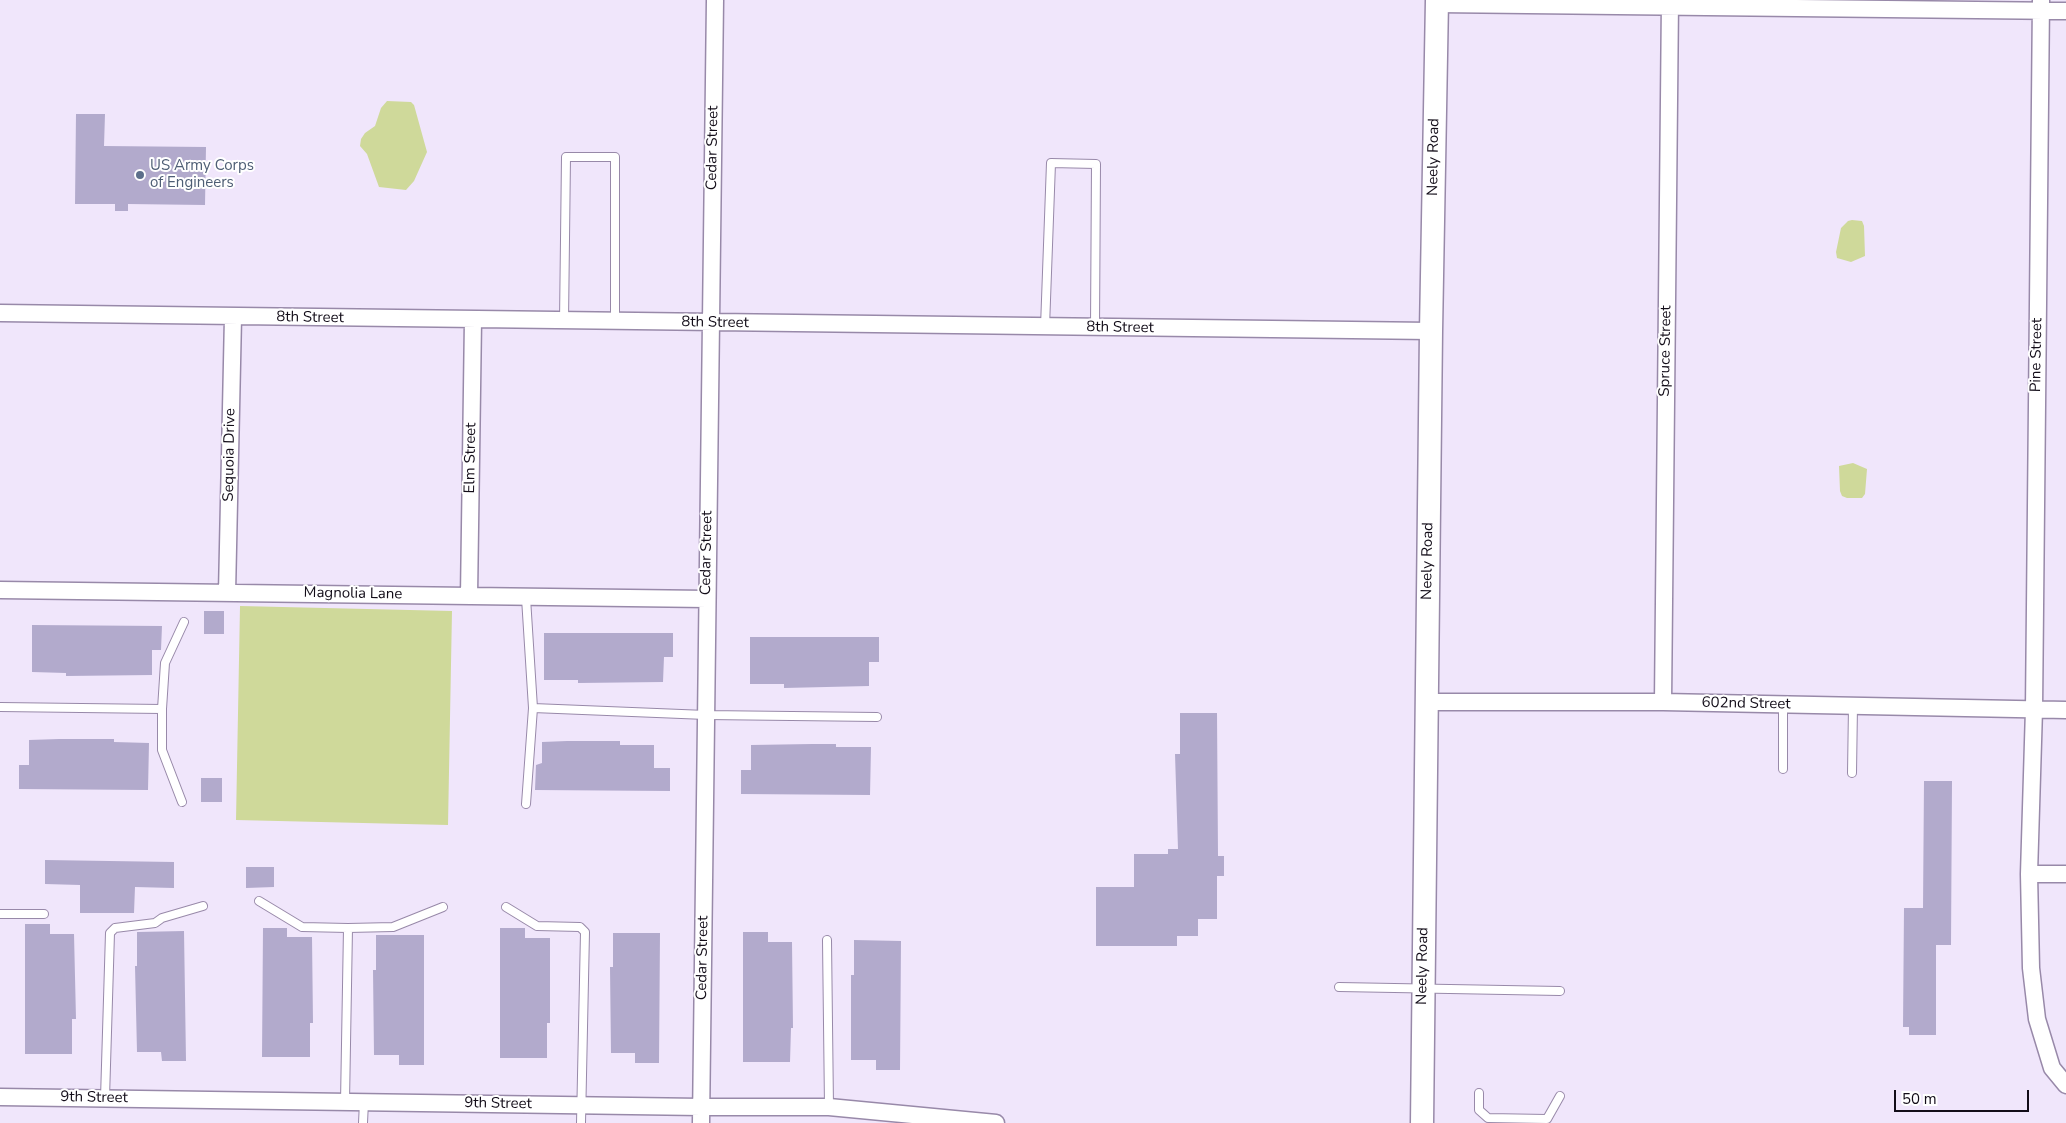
<!DOCTYPE html>
<html>
<head>
<meta charset="utf-8">
<style>
	body { margin:0 }
	#map { position:relative; width:2066px; height:1123px; overflow:hidden; background:#f0e6fb; font-family:"Nunito Sans",sans-serif }
	canvas { display:block }
	.scale { position:absolute; left:1894px; top:1090px; width:135px; height:22px; box-sizing:border-box; border:2px solid #120c18; border-top:0; padding-left:6px; font-size:15px; line-height:18px; white-space:nowrap; color:#120c18; -webkit-text-stroke:4px #fff; paint-order:stroke }
</style>
</head>
<body>
<div id="map">
<canvas width="2066" height="1123"></canvas>
<div class="scale">50 m</div>
</div>
<script>
const g = document.querySelector('canvas').getContext('2d');
g.lineJoin = 'round';
function fillPath(path, color) {
  g.fillStyle = color;
  g.fill(path, 'evenodd');
}
function shape(rows) {
  const path = new Path2D();
  for (const r of rows) {
    path.moveTo(r[0], r[1]);
    for (let i = 2; i < r.length; i += 2) path.lineTo(r[i], r[i + 1]);
  }
  return path;
}
function trace(path, color, width, dash) {
  g.strokeStyle = color;
  g.lineWidth = width;
  g.lineCap = dash ? 'butt' : 'round';
  g.setLineDash(dash || []);
  g.stroke(path);
}
function write(font, color, halo, rows, align = 'center') {
  g.font = font + ' "Nunito Sans",sans-serif';
  g.lineWidth = 4;
  g.setLineDash([]);
  g.textBaseline = 'middle';
  g.strokeStyle = halo;
  g.fillStyle = color;
  for (const [text, x, y, turn = 0] of rows) {
    g.save();
    g.translate(x, y);
    g.rotate((+turn || 0) * Math.PI / 180);
    g.textAlign = isNaN(turn) ? turn : align;
    if (halo) g.strokeText(text, 0, 0);
    g.fillText(text, 0, 0);
    g.restore();
  }
}
fillPath(shape([
	[387,101,411,102,414,105,427,152,414,181,406,190,379,187,367,154,360,146,361,139,365,133,375,126,381,108],
	[1852,220,1862,221,1864,226,1865,256,1851,262,1837,258,1836,252,1841,228,1848,221],
	[1853,463,1867,469,1865,494,1862,498,1847,498,1842,496,1840,491,1839,466],
	[240,606,452,611,448,825,236,820]
]), '#cfd99a');
fillPath(shape([
	[76,114,105,114,104,146,206,147,205,205,128,204,128,211,115,211,115,204,75,204],
	[204,611,224,611,224,634,204,634],
	[32,625,162,626,161,650,152,650,152,675,66,676,66,673,32,672],
	[544,633,673,633,673,657,664,657,663,682,578,683,578,680,544,680],
	[750,637,879,637,879,662,869,662,869,686,784,688,784,684,750,684],
	[1180,713,1217,713,1218,856,1224,856,1224,876,1217,876,1217,919,1198,919,1198,936,1177,936,1177,946,1096,946,1096,887,1134,887,1134,854,1168,854,1168,849,1178,849,1175,754,1180,754],
	[59,739,114,739,114,742,149,743,148,790,19,789,19,765,29,765,29,740],
	[567,741,620,741,620,745,654,745,654,768,670,768,670,791,535,790,536,765,542,763,542,742],
	[812,744,836,744,836,747,871,747,870,795,741,794,741,770,751,770,751,745],
	[201,778,222,778,222,802,201,802],
	[1924,781,1952,781,1951,945,1936,945,1936,1035,1909,1035,1909,1027,1903,1027,1904,908,1923,908],
	[45,860,174,862,174,888,135,887,134,913,80,913,80,885,45,884],
	[246,867,274,867,274,887,246,888],
	[25,924,50,924,50,934,74,934,76,1019,72,1019,72,1054,25,1054],
	[263,928,287,928,287,937,312,937,313,1023,310,1023,310,1057,262,1057],
	[500,928,525,928,525,938,550,938,550,1023,547,1023,547,1058,500,1058],
	[184,931,186,1061,162,1061,161,1052,137,1052,135,966,137,966,137,932],
	[743,932,768,932,768,942,792,942,793,1028,791,1028,790,1062,743,1062],
	[613,933,660,933,659,1063,635,1063,635,1053,611,1053,610,967,613,967],
	[376,935,424,935,424,1065,399,1065,399,1055,374,1055,373,970,376,970],
	[854,940,901,941,900,1070,876,1070,876,1060,851,1060,851,975,854,975]
]), '#b2aacc');
const lane = shape([
	[564,321,566,157,615,157,615,321],
	[1045,327,1051,163,1096,164,1095,327],
	[0,707,162,709,162,750,182,802],
	[533,708,706,715,877,717],
	[162,709,165,663,184,622],
	[1783,769,1783,705],
	[1852,773,1853,706],
	[526,804,533,708,526,598],
	[259,901,302,927,348,928,345,1102],
	[506,907,537,926,580,927,585,932,581,1123],
	[0,914,44,914],
	[348,928,393,927,443,907],
	[827,940,829,1107],
	[1339,987,1560,991],
	[1479,1093,1479,1110,1488,1118,1547,1119,1560,1096],
	[105,1098,110,933,115,928,155,923,162,918,203,906],
	[363,1123,364,1102]
]);
const street = shape([
	[2041,0,2034,709,2029,874,2031,968,2037,1019,2052,1068,2066,1085],
	[1437,4,2066,11],
	[0,313,1431,331],
	[0,590,707,599],
	[227,593,233,317],
	[469,596,473,320],
	[1426,702,1663,702,2066,710],
	[1663,702,1670,0],
	[2029,874,2066,874],
	[0,1097,701,1107,829,1107,996,1123],
	[701,1123,715,0]
]);
const secondary = shape([
	[1422,1123,1431,331,1437,0]
]);
trace(lane, '#9889a9', 10);
trace(street, '#9889a9', 19);
trace(secondary, '#9889a9', 25);
trace(lane, '#fff', 8);
trace(street, '#fff', 16);
trace(secondary, '#fff', 22);
for (const [x, y, r, color] of [
	[140,175,5,"#5c6f8a"]
]) {
  const dot = new Path2D();
  dot.arc(x, y, r, 0, 2 * Math.PI);
  g.fillStyle = color;
  g.fill(dot);
  trace(dot, '#fff', 2);
}
write('15px', '#120c18', '#fff', [
	["Cedar Street",713,148,-89],
	["Neely Road",1434,157,-89],
	["8th Street",310,318,1],
	["8th Street",715,323,1],
	["8th Street",1120,328,1],
	["Spruce Street",1666,351,-89],
	["Pine Street",2037,355,-89],
	["Sequoia Drive",230,455,-89],
	["Elm Street",471,458,-89],
	["Cedar Street",707,553,-89],
	["Neely Road",1428,561,-89],
	["Magnolia Lane",353,594,1],
	["602nd Street",1746,704,1],
	["Cedar Street",703,958,-89],
	["Neely Road",1423,966,-89],
	["9th Street",94,1098,1],
	["9th Street",498,1104,1]
]);
write('15px', '#4e5e75', '#fff', [
	["US Army Corps",150,166],
	["of Engineers",150,183]
], 'left');
</script>
</body>
</html>
